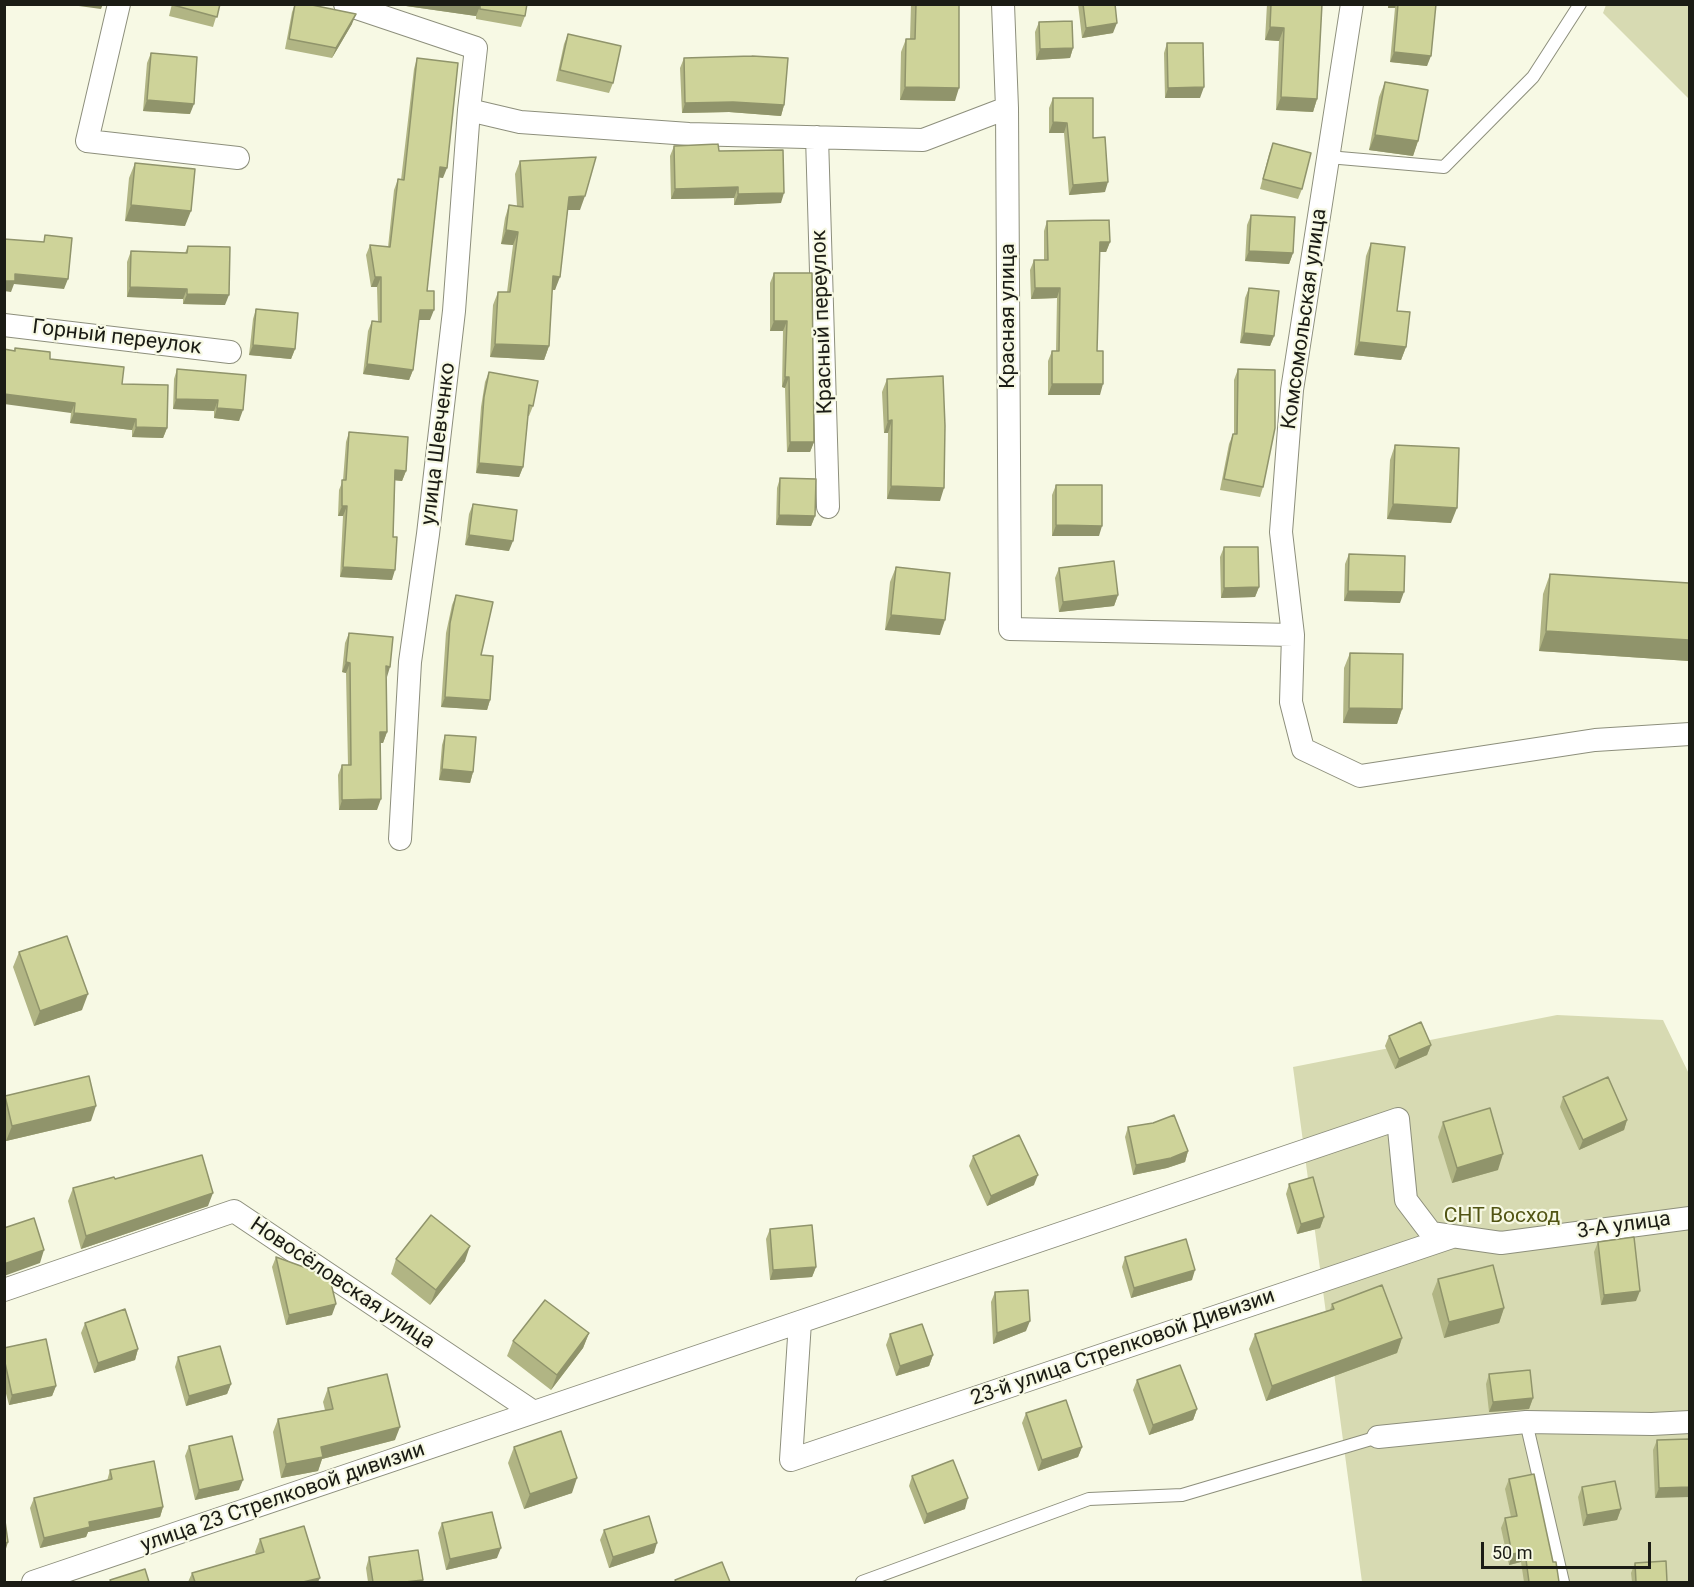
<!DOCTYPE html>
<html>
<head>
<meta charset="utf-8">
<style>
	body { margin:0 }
	#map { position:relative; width:1694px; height:1587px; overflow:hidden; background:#f7f9e4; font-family:Roboto,sans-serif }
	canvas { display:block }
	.frame { position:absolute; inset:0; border:6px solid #1b1c15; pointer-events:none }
	.scale { position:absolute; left:1481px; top:1542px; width:170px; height:27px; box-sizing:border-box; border:3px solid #1b1c15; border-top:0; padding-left:8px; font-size:18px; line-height:21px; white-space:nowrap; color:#1b1c15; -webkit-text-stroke:4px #f7f9e4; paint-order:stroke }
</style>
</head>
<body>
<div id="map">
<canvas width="1694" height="1587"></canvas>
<div class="frame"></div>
<div class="scale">50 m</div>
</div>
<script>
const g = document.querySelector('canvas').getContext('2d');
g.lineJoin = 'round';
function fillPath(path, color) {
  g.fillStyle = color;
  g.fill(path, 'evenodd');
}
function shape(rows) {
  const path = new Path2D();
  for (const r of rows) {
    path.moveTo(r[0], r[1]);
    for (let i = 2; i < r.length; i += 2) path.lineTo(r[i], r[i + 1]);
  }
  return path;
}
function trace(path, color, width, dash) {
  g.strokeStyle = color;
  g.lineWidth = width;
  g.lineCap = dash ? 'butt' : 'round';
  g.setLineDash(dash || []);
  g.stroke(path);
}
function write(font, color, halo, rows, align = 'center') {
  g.font = font + ' Roboto,sans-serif';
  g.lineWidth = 4.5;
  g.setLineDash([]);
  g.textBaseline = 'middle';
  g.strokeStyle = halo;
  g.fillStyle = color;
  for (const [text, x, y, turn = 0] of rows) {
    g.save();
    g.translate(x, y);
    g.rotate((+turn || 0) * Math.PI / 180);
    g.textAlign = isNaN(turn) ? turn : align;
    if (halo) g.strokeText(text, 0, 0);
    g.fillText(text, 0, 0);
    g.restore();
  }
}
fillPath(shape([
	[1606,5,1689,5,1689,99,1603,13],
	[1557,1015,1663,1020,1690,1076,1689,1582,1362,1582,1293,1067]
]), '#d7dab2');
const lane = shape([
	[1328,157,1444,167,1533,77,1580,4],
	[1526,1422,1563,1582],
	[862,1582,1089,1499,1182,1495,1378,1437]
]);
const street = shape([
	[119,4,87,141,238,158],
	[345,4,476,48,469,110,454,311,428,534,410,662,400,839],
	[1003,4,1007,108,1010,629,1293,635],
	[1352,4,1292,390,1281,532,1293,635,1291,702,1303,749,1360,776,1595,740,1690,734],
	[469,110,520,122,689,134,923,140,1007,108],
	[817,137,828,507],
	[4,325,230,352],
	[4,1290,234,1211,532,1411],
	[800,1322,791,1460,1452,1237],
	[1378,1437,1526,1422,1652,1424,1690,1422],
	[33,1582,1398,1119,1406,1200,1431,1233,1501,1243,1690,1218]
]);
trace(lane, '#8d8f7c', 14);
trace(street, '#8d8f7c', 24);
trace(lane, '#fff', 12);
trace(street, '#fff', 22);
fillPath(shape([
	[172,4,220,4,213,27,169,16],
	[295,4,352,24,332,58,285,49,292,12],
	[527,4,525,16,521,27,476,19,476,16,406,6],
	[911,4,959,4,955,101,900,100,901,52,906,39,910,39],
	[1078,4,1115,4,1113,33,1082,38],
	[1267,4,1322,4,1317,99,1313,112,1276,110,1279,41,1265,40],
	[1388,4,1436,4,1427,66,1390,62,1395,8,1388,8],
	[1039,22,1073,48,1070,58,1036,60,1035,32],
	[568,34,613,83,609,93,556,81,564,44],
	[1167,43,1200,98,1165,98,1164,53],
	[151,53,190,114,143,111,147,63],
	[417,58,443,178,439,177,427,291,430,320,419,320,413,370,409,380,363,374,368,331,372,321,378,322,377,287,371,287,366,255,370,245,388,247,394,190,398,179,401,180,414,69],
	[684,58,784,105,781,116,729,112,682,113,680,68],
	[1385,82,1418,141,1413,156,1369,150,1379,97],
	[1053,98,1093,138,1105,192,1069,195,1064,133,1049,133,1049,108],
	[1273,143,1302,189,1298,199,1260,189,1269,154],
	[674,146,719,151,781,203,734,205,734,198,671,199,670,156],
	[520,161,580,210,568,210,555,290,552,290,549,346,544,360,490,357,493,305,498,292,507,292,513,245,501,244,505,218,509,205,517,206,515,174],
	[135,163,185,226,125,221,129,178],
	[1251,215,1293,253,1289,264,1245,261,1247,225],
	[1047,221,1110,242,1106,252,1099,252,1097,351,1100,395,1048,395,1048,361,1052,351,1056,351,1057,298,1031,299,1030,270,1034,260,1044,260,1044,231],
	[1371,243,1397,311,1406,347,1401,360,1354,355,1366,256],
	[188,246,225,305,183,304,183,299,127,297,127,262,131,251,185,253],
	[774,273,812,273,814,442,810,452,787,452,785,388,782,387,783,331,770,331,770,283],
	[1249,288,1274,336,1270,346,1240,343,1245,298],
	[256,309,295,349,291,359,249,355,253,319],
	[15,348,122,384,167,428,163,438,132,437,132,430,70,423,71,413,14,351],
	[177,369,246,375,239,421,214,418,214,411,173,409,174,379],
	[1238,369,1263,487,1260,497,1220,490,1229,444,1233,434,1234,434,1234,380],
	[489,372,533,406,529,416,528,416,523,467,519,477,476,473,481,407,485,382],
	[887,379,940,501,887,499,888,433,884,433,882,392],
	[349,432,406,471,402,481,395,480,392,580,340,577,343,516,338,516,339,490,343,480,346,442],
	[1395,445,1451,523,1387,519,1390,460],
	[780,478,815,516,811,526,776,525,777,488],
	[1056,485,1099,536,1052,536,1052,495],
	[473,504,509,551,465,545,469,514],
	[1224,547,1259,587,1255,597,1221,598,1220,557],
	[1349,554,1400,603,1344,601,1345,564],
	[896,567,940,635,885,630,890,582],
	[1059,568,1118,595,1114,606,1059,612,1055,578],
	[1550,574,1689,583,1689,661,1539,651,1543,594],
	[456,595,481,655,490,700,487,710,441,707,446,633,452,605],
	[349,633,386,677,387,732,383,743,380,743,377,810,339,810,338,775,342,765,348,765,346,673,342,672,345,643],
	[1350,653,1402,709,1397,724,1343,723,1344,668],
	[445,735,473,772,470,783,439,780,442,745],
	[19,952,82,1010,34,1026,13,967],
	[1389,1036,1431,1045,1427,1055,1395,1069,1385,1046],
	[5,1096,91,1121,6,1141,4,1134],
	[1563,1097,1627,1120,1624,1130,1579,1150,1560,1107],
	[1443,1122,1498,1170,1452,1183,1438,1137],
	[1128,1127,1188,1151,1185,1162,1167,1168,1133,1175,1125,1137],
	[973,1156,1034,1185,987,1206,969,1166],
	[115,1179,208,1206,81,1249,68,1201,73,1188],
	[1289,1184,1324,1217,1320,1228,1297,1234,1286,1194],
	[770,1229,816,1267,812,1277,770,1280,766,1239],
	[1598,1242,1636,1301,1601,1305,1594,1252],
	[276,1257,332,1315,286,1325,272,1267],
	[1125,1257,1192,1280,1131,1298,1122,1267],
	[396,1259,465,1261,430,1305,391,1274],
	[1438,1279,1504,1308,1499,1323,1444,1338,1432,1294],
	[995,1292,1026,1331,993,1344,991,1302],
	[1332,1304,1402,1338,1397,1353,1266,1401,1249,1349,1255,1334,1330,1310],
	[85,1323,138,1349,135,1360,94,1373,81,1333],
	[589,1333,583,1348,551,1390,507,1356,513,1341],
	[890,1334,933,1355,929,1366,896,1376,886,1345],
	[4,1348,56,1386,52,1396,9,1405,4,1386],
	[178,1357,231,1384,227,1394,186,1406,175,1367],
	[1489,1374,1533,1398,1529,1409,1489,1412,1486,1384],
	[1137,1380,1197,1409,1193,1420,1149,1435,1133,1390],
	[328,1388,395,1440,322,1459,318,1471,281,1478,273,1432,278,1419,325,1410,323,1402],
	[1026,1413,1082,1447,1078,1457,1038,1471,1022,1423],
	[1689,1439,1655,1498,1653,1450,1657,1440],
	[189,1446,239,1490,195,1500,185,1456],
	[514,1447,572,1493,524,1509,508,1463],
	[110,1470,163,1507,160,1517,88,1532,86,1537,40,1548,30,1508,34,1498,107,1481],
	[912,1476,965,1509,924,1524,909,1486],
	[1509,1479,1553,1562,1559,1582,1524,1582,1521,1562,1509,1565,1501,1528,1505,1518,1511,1517,1505,1489],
	[1582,1487,1621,1509,1617,1520,1583,1526,1578,1497],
	[442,1523,497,1558,446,1570,438,1533],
	[604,1530,654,1553,609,1568,600,1540],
	[260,1539,318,1582,188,1582,192,1573,256,1554,255,1552],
	[369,1557,423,1580,422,1582,368,1582,366,1568],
	[1635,1563,1667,1582,1632,1582,1631,1573]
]), '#b1b584');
fillPath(shape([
	[64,4,103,4,101,9],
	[407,4,470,4,480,6,476,16,406,6],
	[1389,4,1396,4,1395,8,1388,8],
	[356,14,352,24,332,58,336,48],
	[1117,23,1113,33,1082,38,1086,28],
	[1270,27,1284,28,1279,41,1265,40],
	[1073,48,1070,58,1036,60,1040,49],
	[1394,52,1431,56,1427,66,1390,62],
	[905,87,959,88,955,101,900,100],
	[1204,87,1200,98,1165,98,1168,88],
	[1281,97,1317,99,1313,112,1276,110],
	[147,100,194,104,190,114,143,111],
	[733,102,784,105,781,116,729,112,682,113,685,103],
	[1053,122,1067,123,1064,133,1049,133],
	[1375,135,1418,141,1413,156,1369,150],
	[440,167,447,168,443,178,437,177],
	[1108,182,1105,192,1069,195,1073,185],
	[738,187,734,198,671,199,675,189],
	[784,193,781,203,734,205,738,194],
	[585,196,580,210,565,210,569,197],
	[131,205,191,211,185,226,125,221],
	[506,230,518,232,513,245,501,244],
	[1100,242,1110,242,1106,252,1096,252],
	[1249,251,1293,253,1289,264,1245,261],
	[15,274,68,279,64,289,14,284,11,292,4,291,4,281],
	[553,276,560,277,555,290,548,289],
	[375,277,381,277,377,287,371,287],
	[130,287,187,289,183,299,127,297],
	[1035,288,1060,288,1057,298,1031,299],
	[187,294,229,295,225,305,183,304],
	[420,310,434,310,430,320,416,320],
	[774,321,787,321,783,331,770,331],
	[1244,333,1274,336,1270,346,1240,343],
	[1359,342,1406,347,1401,360,1354,355],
	[495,344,549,346,544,360,490,357],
	[253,345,295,349,291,359,249,355],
	[367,364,413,370,409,380,363,374],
	[785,377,789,377,785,388,782,387],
	[1052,384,1103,384,1100,395,1048,395],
	[4,394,75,403,71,413,4,404],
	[176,399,218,400,214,411,173,409],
	[217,408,243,410,239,421,214,418],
	[74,413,136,419,132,430,70,423],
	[892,420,888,433,884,433,888,421],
	[136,427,167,428,163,438,132,437],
	[790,442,814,442,810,452,787,452],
	[479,463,523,467,519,477,476,473],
	[395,470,406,471,402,481,391,480],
	[891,486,944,488,940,501,887,499],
	[1393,504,1457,508,1451,523,1387,519],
	[342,506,347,506,343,516,338,516],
	[779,515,815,516,811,526,776,525],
	[1056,525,1102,526,1099,536,1052,536],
	[469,535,513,541,509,551,465,545],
	[343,567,395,570,392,580,340,577],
	[1259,587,1255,597,1221,598,1224,588],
	[1348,591,1404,592,1400,603,1344,601],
	[1118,595,1114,606,1059,612,1063,602],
	[891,615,945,620,940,635,885,630],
	[1546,631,1689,640,1689,661,1539,651],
	[346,662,350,663,346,673,342,672],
	[386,666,390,667,387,677],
	[445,697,490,700,487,710,441,707],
	[1349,708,1402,709,1397,724,1343,723],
	[380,732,387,732,383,743,376,743],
	[442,769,473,772,470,783,439,780],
	[381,799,377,810,339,810,342,800],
	[88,994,82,1010,34,1026,40,1011],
	[1431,1045,1427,1055,1395,1069,1399,1059],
	[96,1106,91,1121,6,1141,12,1126],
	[1627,1120,1624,1130,1579,1150,1583,1140],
	[1188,1151,1185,1162,1167,1168,1133,1175,1136,1165],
	[1503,1154,1498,1170,1452,1183,1457,1168],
	[1038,1175,1034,1185,987,1206,991,1196],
	[213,1193,208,1206,81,1249,86,1236],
	[1324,1217,1320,1228,1297,1234,1301,1224],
	[470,1246,465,1261,430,1305,436,1290],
	[44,1250,40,1263,4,1276,4,1264],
	[816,1267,812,1277,770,1280,773,1270],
	[1195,1270,1192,1280,1131,1298,1134,1288],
	[1640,1291,1636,1301,1601,1305,1604,1295],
	[336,1304,332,1315,286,1325,289,1315],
	[1504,1308,1499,1323,1444,1338,1449,1322],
	[1030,1321,1026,1331,993,1344,997,1333],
	[589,1333,583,1348,551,1390,557,1375],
	[1402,1338,1397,1353,1266,1401,1272,1386],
	[138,1349,135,1360,94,1373,98,1363],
	[933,1355,929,1366,896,1376,900,1366],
	[231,1384,227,1394,186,1406,189,1396],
	[56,1386,52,1396,9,1405,12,1395],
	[1533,1398,1529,1409,1489,1412,1493,1402],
	[1197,1409,1193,1420,1149,1435,1153,1425],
	[400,1427,395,1440,322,1459,318,1471,281,1478,286,1464,321,1447],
	[1082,1447,1078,1457,1038,1471,1042,1460],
	[577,1478,572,1493,524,1509,530,1494],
	[243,1480,239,1490,195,1500,199,1490],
	[1689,1487,1689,1497,1655,1498,1659,1488],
	[968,1498,965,1509,924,1524,927,1514],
	[163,1507,160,1517,88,1532,86,1537,40,1548,44,1538,89,1522],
	[1621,1509,1617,1520,1583,1526,1587,1515],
	[8,1542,5,1552,4,1552,4,1544],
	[657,1543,654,1553,609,1568,613,1557],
	[501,1548,497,1558,446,1570,450,1559],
	[1525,1552,1521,1562,1509,1565,1512,1554],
	[320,1578,318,1582,303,1582],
	[423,1580,422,1582,405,1582]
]), '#90946b');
const building = shape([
	[173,4,220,4,217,17,173,5,173,4],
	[295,4,307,4,356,14,336,48,289,39,295,4],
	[470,4,527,4,525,16,480,9,480,6,470,4],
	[916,4,959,4,959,88,905,87,906,39,915,39,916,4],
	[1083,4,1115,4,1117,23,1086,28,1083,4],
	[1271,4,1322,4,1317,99,1281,97,1284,28,1270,27,1271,4],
	[1398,4,1436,4,1431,56,1394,52,1398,4],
	[1072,21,1073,48,1040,49,1039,22,1072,21],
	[568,34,621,46,613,83,560,70,568,34],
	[1167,43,1203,43,1204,87,1168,88,1167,43],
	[151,53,197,57,194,104,147,100,151,53],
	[752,56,788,58,784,105,733,102,685,103,684,58,752,56],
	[417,58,458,63,447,168,440,167,427,291,434,291,434,310,420,310,413,370,367,364,372,321,381,322,381,277,375,277,370,245,390,247,398,179,404,180,417,58],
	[1385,82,1428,90,1418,141,1375,135,1385,82],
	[1053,98,1093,98,1093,138,1105,137,1108,182,1073,185,1067,123,1053,122,1053,98],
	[1273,143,1311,153,1302,189,1263,179,1273,143],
	[718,144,719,151,783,150,784,193,738,194,738,187,675,189,674,146,718,144],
	[596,157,585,196,569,197,560,277,553,276,549,346,495,344,498,292,510,292,518,232,506,230,509,205,523,207,520,161,596,157],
	[135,163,195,169,191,211,131,205,135,163],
	[1251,215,1295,217,1293,253,1249,251,1251,215],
	[1109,220,1110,242,1100,242,1097,351,1103,351,1103,384,1052,384,1052,351,1059,351,1060,288,1035,288,1034,260,1048,260,1047,221,1109,220],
	[45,235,72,238,68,279,15,274,15,281,4,281,4,239,44,242,45,235],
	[1371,243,1405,247,1397,311,1410,312,1406,347,1359,342,1371,243],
	[188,246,230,247,229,295,187,294,187,289,130,287,131,251,187,253,188,246],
	[774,273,812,273,814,442,790,442,789,377,785,377,787,321,774,321,774,273],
	[1249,288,1279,291,1274,336,1244,333,1249,288],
	[256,309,298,313,295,349,253,345,256,309],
	[15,348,50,352,50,359,124,367,122,384,168,385,167,428,136,427,136,419,74,413,75,403,4,394,4,349,15,351,15,348],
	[177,369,246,375,243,410,217,408,218,400,176,399,177,369],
	[1238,369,1275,370,1275,428,1263,487,1224,479,1233,434,1237,434,1238,369],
	[489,372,538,381,533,406,529,405,523,467,479,463,484,397,489,372],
	[943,376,945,426,944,488,891,486,892,420,888,421,887,379,943,376],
	[349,432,408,437,406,471,395,470,393,537,397,537,395,570,343,567,347,506,342,506,342,480,346,480,349,432],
	[1395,445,1459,448,1457,508,1393,504,1395,445],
	[780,478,816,479,815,516,779,515,780,478],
	[1056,485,1102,485,1102,526,1056,525,1056,485],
	[473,504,517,510,513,541,469,535,473,504],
	[1224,547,1258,547,1259,587,1224,588,1224,547],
	[1349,554,1405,556,1404,592,1348,591,1349,554],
	[1114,561,1118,595,1063,602,1059,568,1114,561],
	[896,567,950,573,945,620,891,615,896,567],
	[1550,574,1689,583,1689,640,1546,631,1550,574],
	[456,595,493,602,481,655,493,656,490,700,445,697,450,623,456,595],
	[349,633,393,637,390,667,386,666,387,732,380,732,381,799,342,800,342,765,351,765,350,663,346,662,349,633],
	[1350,653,1403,654,1402,709,1349,708,1350,653],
	[445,735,476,737,473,772,442,769,445,735],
	[67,936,88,994,40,1011,19,952,67,936],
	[1421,1022,1431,1045,1399,1059,1389,1036,1421,1022],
	[89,1076,96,1106,12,1126,5,1096,89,1076],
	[1608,1077,1627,1120,1583,1140,1563,1097,1608,1077],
	[1490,1108,1503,1154,1457,1168,1443,1122,1490,1108],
	[1174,1115,1188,1151,1171,1158,1136,1165,1128,1127,1153,1123,1174,1115],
	[1019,1135,1038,1175,991,1196,973,1156,1019,1135],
	[202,1155,213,1193,86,1236,73,1188,114,1177,115,1179,202,1155],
	[1313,1177,1324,1217,1301,1224,1289,1184,1313,1177],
	[431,1215,470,1246,436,1290,396,1259,431,1215],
	[34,1218,44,1250,4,1264,4,1228,34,1218],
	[812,1225,816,1267,773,1270,770,1229,812,1225],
	[1634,1237,1640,1291,1604,1295,1598,1242,1634,1237],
	[1186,1239,1195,1270,1134,1288,1125,1257,1186,1239],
	[276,1257,323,1274,330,1279,336,1304,289,1315,276,1257],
	[1493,1265,1504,1308,1449,1322,1438,1279,1493,1265],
	[1382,1285,1402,1338,1272,1386,1255,1334,1334,1309,1332,1304,1382,1285],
	[1028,1290,1030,1321,997,1333,995,1292,1028,1290],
	[545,1300,589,1333,557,1375,513,1341,545,1300],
	[125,1309,138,1349,98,1363,85,1323,125,1309],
	[922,1324,933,1355,900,1366,890,1334,922,1324],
	[46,1339,56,1386,12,1395,4,1358,4,1348,46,1339],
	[220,1346,231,1384,189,1396,178,1357,220,1346],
	[1180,1365,1197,1409,1153,1425,1137,1380,1180,1365],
	[1530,1370,1533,1398,1493,1402,1489,1374,1530,1370],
	[387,1374,400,1427,321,1447,323,1457,286,1464,278,1419,333,1409,328,1388,387,1374],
	[1066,1400,1082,1447,1042,1460,1026,1413,1066,1400],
	[561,1431,577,1478,530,1494,514,1447,561,1431],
	[232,1436,243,1480,199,1490,189,1446,232,1436],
	[1689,1439,1689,1487,1659,1488,1657,1440,1689,1439],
	[953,1460,968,1498,927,1514,912,1476,953,1460],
	[154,1461,163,1507,89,1522,90,1527,44,1538,34,1498,112,1479,110,1470,154,1461],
	[1534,1474,1553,1562,1556,1562,1559,1582,1529,1582,1525,1552,1512,1554,1505,1518,1517,1516,1509,1479,1534,1474],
	[1615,1481,1621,1509,1587,1515,1582,1487,1615,1481],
	[492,1512,501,1548,450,1559,442,1523,492,1512],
	[4,1514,8,1542,4,1544,4,1514],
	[649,1516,657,1543,613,1557,604,1530,649,1516],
	[304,1526,320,1578,303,1582,195,1582,192,1573,264,1552,260,1539,304,1526],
	[418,1550,423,1580,405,1582,373,1582,369,1557,418,1550],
	[1666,1561,1667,1582,1636,1582,1635,1563,1666,1561],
	[722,1562,730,1582,676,1582,675,1580,722,1562],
	[145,1569,149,1582,111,1582,110,1580,145,1569]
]);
fillPath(building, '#ced399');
trace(building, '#90946b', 1.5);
write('21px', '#1b1c15', '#f7f9e4', [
	["Красная улица",1009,316,-90],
	["Комсомольская улица",1305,319,-82],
	["Красный переулок",823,322,-92],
	["Горный переулок",117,338,7],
	["улица Шевченко",439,444,-83],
	["3-А улица",1624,1226,-8],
	["Новосёловская улица",342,1284,34],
	["23-й улица Стрелковой Дивизии",1123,1348,-19],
	["улица 23 Стрелковой дивизии",283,1498,-19]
]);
write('21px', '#515413', '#f7f9e4', [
	["СНТ Восход",1502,1217]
]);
</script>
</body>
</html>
